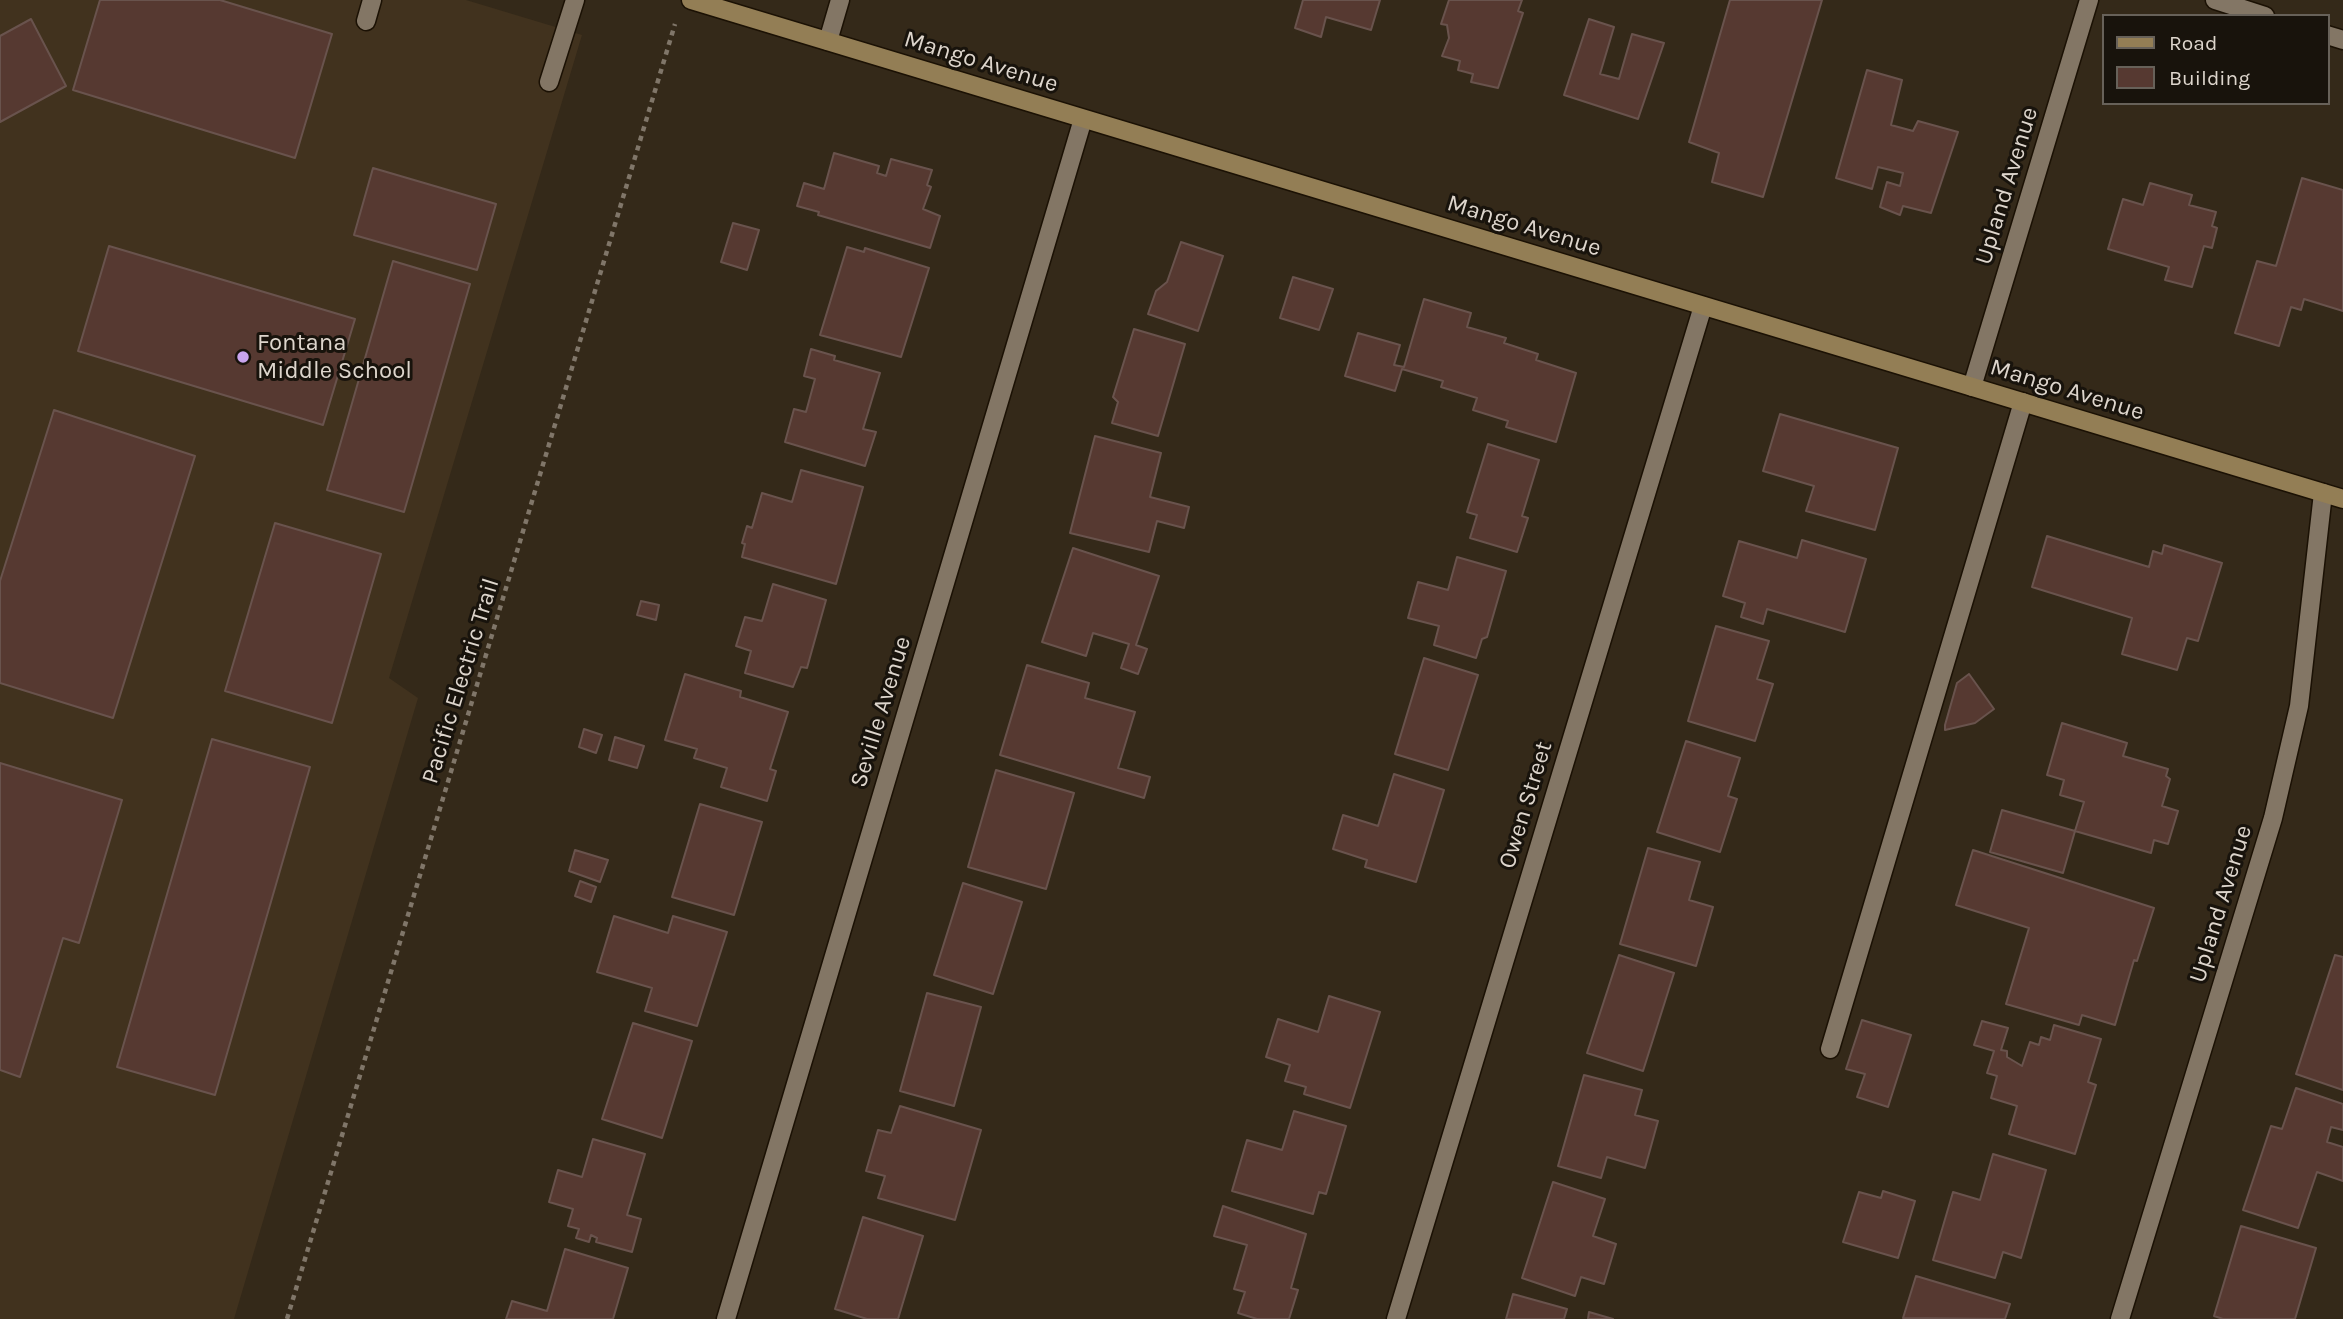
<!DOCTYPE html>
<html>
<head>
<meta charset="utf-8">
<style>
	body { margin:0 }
	#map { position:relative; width:2343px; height:1319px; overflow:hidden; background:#342919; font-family:Karla,sans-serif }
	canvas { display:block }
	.legend { position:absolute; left:2102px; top:14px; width:228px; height:91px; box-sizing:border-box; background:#18130c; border:2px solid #676159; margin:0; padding:9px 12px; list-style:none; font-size:21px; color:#ddd5cc }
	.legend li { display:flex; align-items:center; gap:14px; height:35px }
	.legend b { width:35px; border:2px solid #676159 }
</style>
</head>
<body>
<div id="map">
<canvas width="2343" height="1319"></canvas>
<ul class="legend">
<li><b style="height:9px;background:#937e55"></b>Road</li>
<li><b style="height:19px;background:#563931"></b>Building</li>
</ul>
</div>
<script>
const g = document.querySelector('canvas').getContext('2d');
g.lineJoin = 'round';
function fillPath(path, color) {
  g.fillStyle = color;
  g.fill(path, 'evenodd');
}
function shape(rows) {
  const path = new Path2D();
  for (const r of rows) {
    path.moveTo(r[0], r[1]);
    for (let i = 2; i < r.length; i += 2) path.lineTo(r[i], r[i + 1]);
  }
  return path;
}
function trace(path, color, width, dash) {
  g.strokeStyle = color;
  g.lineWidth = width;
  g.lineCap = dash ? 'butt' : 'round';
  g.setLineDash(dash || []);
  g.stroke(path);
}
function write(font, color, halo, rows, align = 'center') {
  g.font = font + ' Karla,sans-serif';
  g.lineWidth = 6;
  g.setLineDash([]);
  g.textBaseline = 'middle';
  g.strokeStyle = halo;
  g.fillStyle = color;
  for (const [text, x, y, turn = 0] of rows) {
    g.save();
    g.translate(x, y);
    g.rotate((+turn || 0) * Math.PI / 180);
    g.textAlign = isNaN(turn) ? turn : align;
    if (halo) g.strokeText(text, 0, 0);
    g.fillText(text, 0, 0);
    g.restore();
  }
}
fillPath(shape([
	[0,0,466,0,582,35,389,678,418,698,234,1319,0,1319]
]), '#41321e');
const building = shape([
	[100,0,220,0,332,34,295,158,73,90,100,0],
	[1303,0,1380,0,1371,30,1326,17,1321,37,1295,28,1303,0],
	[1449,0,1522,0,1518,11,1523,13,1498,88,1471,82,1473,74,1458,70,1460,61,1442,56,1449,38,1447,25,1441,24,1449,0],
	[1730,0,1822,0,1763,197,1712,182,1719,153,1689,142,1730,0],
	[31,19,66,86,0,122,0,36,31,19],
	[1589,19,1614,27,1600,74,1619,79,1632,34,1664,43,1638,119,1564,95,1589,19],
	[1867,70,1902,80,1891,125,1913,131,1918,121,1958,132,1931,213,1903,206,1900,215,1880,207,1887,182,1900,186,1903,173,1878,167,1872,189,1836,178,1867,70],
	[834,153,879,166,877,173,886,176,891,159,932,170,927,185,931,187,923,209,940,216,930,248,818,215,819,212,797,206,804,183,824,189,834,153],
	[373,168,496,204,477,270,354,235,373,168],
	[2302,178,2343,190,2343,311,2304,299,2301,310,2291,307,2279,346,2235,333,2257,261,2276,266,2302,178],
	[2150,183,2192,195,2189,205,2216,212,2212,226,2217,228,2212,248,2204,246,2192,287,2165,280,2169,267,2108,249,2123,199,2143,205,2150,183],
	[733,223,759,230,747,270,721,262,733,223],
	[1181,242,1223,256,1198,331,1148,314,1156,291,1167,282,1181,242],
	[109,246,355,319,323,425,78,351,109,246],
	[847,247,864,252,865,248,929,268,901,357,820,335,847,247],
	[393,261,470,284,404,512,327,490,393,261],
	[1293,277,1333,289,1319,330,1280,318,1293,277],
	[1424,299,1471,313,1467,327,1506,338,1504,343,1538,354,1536,360,1576,373,1556,442,1506,427,1508,421,1473,410,1477,398,1441,387,1443,381,1402,369,1395,391,1345,376,1358,333,1400,345,1394,365,1404,367,1424,299],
	[1134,329,1185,344,1158,436,1112,423,1118,402,1113,397,1134,329],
	[811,349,835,356,834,360,880,373,863,429,876,432,865,466,785,442,794,409,806,412,815,379,804,376,811,349],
	[54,410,195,456,113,718,0,683,0,581,54,410],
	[1780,414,1898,448,1875,530,1806,511,1814,486,1763,471,1780,414],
	[1095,436,1161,453,1150,497,1189,507,1184,528,1157,521,1149,552,1070,533,1095,436],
	[1488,444,1539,460,1522,516,1528,518,1517,552,1470,538,1477,515,1467,512,1488,444],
	[801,470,863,487,836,584,742,557,745,544,742,543,747,526,752,528,762,493,792,502,801,470],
	[275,523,381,554,332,723,225,691,275,523],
	[2047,536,2149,567,2153,551,2162,554,2164,545,2222,563,2198,641,2187,638,2177,670,2122,654,2132,618,2032,587,2047,536],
	[1802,540,1866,559,1845,632,1767,609,1763,624,1741,617,1745,603,1723,596,1739,541,1797,558,1802,540],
	[1073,548,1159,576,1136,645,1147,649,1138,674,1121,668,1129,644,1093,633,1086,656,1042,642,1073,548],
	[1457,557,1506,571,1487,637,1482,639,1476,658,1434,645,1439,626,1408,618,1418,582,1448,590,1457,557],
	[773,584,826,600,807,668,801,667,793,687,745,673,751,651,736,646,745,617,762,621,773,584],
	[641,601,659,605,656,620,637,615,641,601],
	[1716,626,1769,641,1757,679,1773,684,1755,741,1688,721,1716,626],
	[1424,658,1478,675,1448,770,1395,754,1424,658],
	[1027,665,1089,683,1085,698,1135,712,1118,768,1150,777,1144,798,1000,755,1027,665],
	[685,674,741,691,740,697,788,712,770,769,776,771,767,801,721,787,727,768,694,758,697,749,665,740,685,674],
	[1969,674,1994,709,1975,723,1945,730,1945,725,1957,683,1969,674],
	[2062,723,2127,743,2123,756,2168,769,2166,776,2170,779,2162,806,2178,811,2168,844,2154,840,2151,853,2075,831,2084,802,2060,795,2064,780,2047,775,2062,723],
	[584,729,602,735,596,753,579,747,584,729],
	[615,737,644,746,637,768,609,760,615,737],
	[212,739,310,767,215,1095,117,1067,212,739],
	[1686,741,1740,758,1728,796,1737,799,1720,852,1657,832,1686,741],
	[0,763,122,800,79,943,63,938,20,1077,0,1070,0,763],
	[996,770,1074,793,1046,889,968,867,996,770],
	[1394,774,1444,790,1416,882,1365,867,1367,860,1333,849,1343,815,1378,826,1394,774],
	[700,804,762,822,734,915,672,897,700,804],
	[2002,810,2075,831,2063,873,1990,852,2002,810],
	[1648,848,1700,862,1689,900,1713,907,1696,966,1620,944,1648,848],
	[575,850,608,860,600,882,569,871,575,850],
	[1973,850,2154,908,2137,961,2134,960,2115,1025,2082,1015,2079,1025,2006,1004,2029,928,1956,905,1973,850],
	[580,881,596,887,591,902,575,896,580,881],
	[963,883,1022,902,993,994,934,975,963,883],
	[614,916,668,933,673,916,727,932,697,1026,645,1011,652,988,597,972,614,916],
	[1619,955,1674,973,1643,1071,1587,1053,1619,955],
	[2335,955,2343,957,2343,1090,2296,1074,2335,955],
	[927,993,981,1007,954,1106,900,1091,927,993],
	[1329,996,1380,1012,1350,1108,1304,1094,1306,1087,1285,1081,1290,1065,1266,1057,1278,1019,1318,1032,1329,996],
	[1862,1020,1911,1035,1888,1107,1857,1097,1865,1074,1846,1069,1862,1020],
	[1982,1021,2008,1028,2001,1050,2007,1051,2007,1057,2022,1066,2030,1042,2039,1045,2041,1037,2050,1040,2054,1025,2101,1039,2088,1082,2096,1085,2075,1154,2009,1134,2017,1106,1991,1098,1997,1076,1987,1073,1994,1051,1974,1045,1982,1021],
	[633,1023,692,1041,662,1138,602,1119,633,1023],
	[1584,1075,1642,1090,1635,1115,1658,1121,1645,1168,1607,1157,1601,1178,1558,1166,1584,1075],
	[2296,1088,2343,1104,2343,1130,2331,1127,2327,1142,2343,1147,2343,1181,2317,1172,2298,1228,2243,1210,2271,1126,2282,1129,2296,1088],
	[900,1106,981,1130,955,1220,878,1198,885,1176,866,1171,878,1130,891,1133,900,1106],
	[1294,1111,1346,1126,1326,1194,1319,1192,1313,1214,1232,1191,1247,1140,1282,1150,1294,1111],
	[593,1139,645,1154,627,1215,641,1219,632,1252,596,1242,597,1238,591,1235,589,1242,576,1238,579,1229,568,1226,573,1209,549,1202,558,1170,582,1177,593,1139],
	[1993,1154,2046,1170,2021,1258,2003,1252,1995,1278,1933,1260,1953,1192,1980,1200,1993,1154],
	[1553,1182,1605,1199,1593,1236,1616,1244,1604,1284,1581,1277,1575,1296,1522,1278,1553,1182],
	[1883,1191,1915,1201,1898,1258,1843,1242,1859,1192,1881,1198,1883,1191],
	[1223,1206,1306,1234,1291,1288,1298,1290,1289,1319,1257,1319,1238,1313,1245,1292,1234,1289,1247,1245,1214,1236,1223,1206],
	[863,1217,923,1236,898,1319,867,1319,835,1309,863,1217],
	[2241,1226,2316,1248,2295,1319,2223,1319,2214,1316,2241,1226],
	[565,1249,628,1268,613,1319,506,1319,512,1301,547,1311,565,1249],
	[1916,1276,2010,1304,2005,1319,1903,1318,1916,1276],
	[1513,1294,1567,1309,1564,1319,1506,1319,1513,1294],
	[1589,1312,1613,1319,1588,1319,1589,1312]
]);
fillPath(building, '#563931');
trace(building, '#69534d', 2);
const lane = shape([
	[2215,0,2265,16],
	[366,21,372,0],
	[2327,35,2343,40],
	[549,82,575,0],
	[1830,1049,2023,402]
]);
const street = shape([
	[828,41,840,0],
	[1972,387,2089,0],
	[726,1319,1083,119],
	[1396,1319,1703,306],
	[2120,1319,2273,818,2299,706,2323,493]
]);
const secondary = shape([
	[691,0,2343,499]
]);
trace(lane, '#1b1104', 21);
trace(street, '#1b1104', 21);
trace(secondary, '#1b1104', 21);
trace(shape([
	[287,1319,675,24]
]), '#807669', 4.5, [5, 5]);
trace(lane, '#837665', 18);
trace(street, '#837665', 18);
trace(secondary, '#937e55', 18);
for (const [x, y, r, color] of [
	[243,357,7,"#c9a5ee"]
]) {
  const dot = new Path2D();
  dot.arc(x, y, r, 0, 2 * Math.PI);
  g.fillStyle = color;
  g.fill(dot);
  trace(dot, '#18130c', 2.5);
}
write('24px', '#ddd5cc', '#18130c', [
	["Mango Avenue",981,62,17],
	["Upland Avenue",2007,186,-73],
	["Mango Avenue",1524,226,17],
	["Mango Avenue",2067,390,17],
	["Pacific Electric Trail",461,681,-73],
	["Seville Avenue",881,712,-73],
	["Owen Street",1526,805,-73],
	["Upland Avenue",2221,904,-73]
]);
write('24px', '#ddd5cc', '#18130c', [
	["Fontana",257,343],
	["Middle School",257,371]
], 'left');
</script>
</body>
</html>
